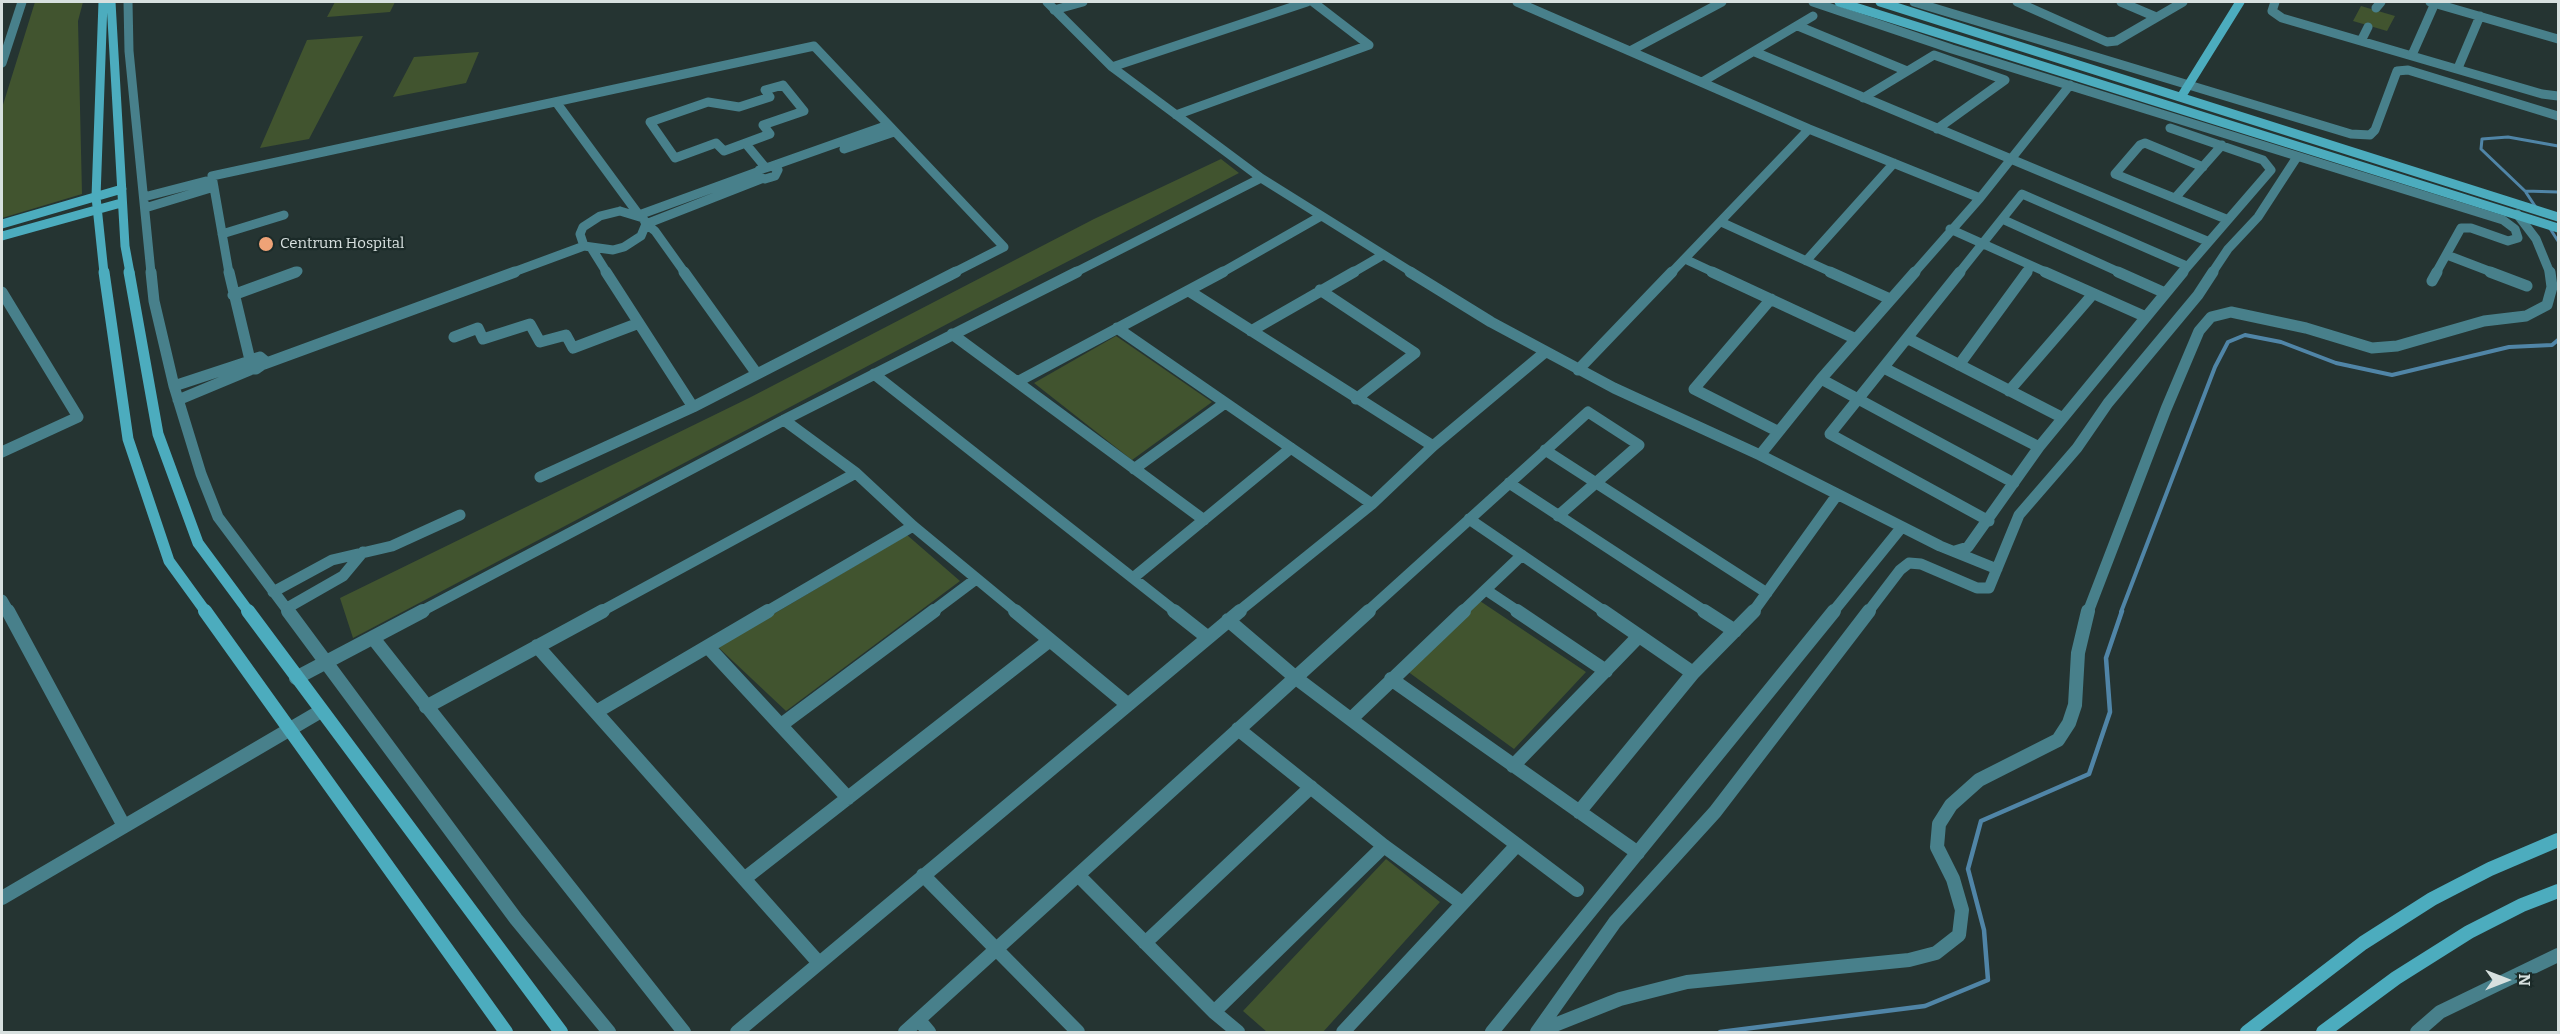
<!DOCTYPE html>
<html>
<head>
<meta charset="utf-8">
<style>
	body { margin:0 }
	#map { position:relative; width:2560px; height:1034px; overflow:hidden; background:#253432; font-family:Bitter,serif }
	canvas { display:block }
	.frame { position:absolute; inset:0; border:3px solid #d7e0df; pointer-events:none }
	.north { position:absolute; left:2476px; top:950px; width:60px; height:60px; -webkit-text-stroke:4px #1b2a28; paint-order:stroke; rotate:90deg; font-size:16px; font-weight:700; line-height:24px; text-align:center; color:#d7e0df }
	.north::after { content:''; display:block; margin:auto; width:21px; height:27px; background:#d7e0df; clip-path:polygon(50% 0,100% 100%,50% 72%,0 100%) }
</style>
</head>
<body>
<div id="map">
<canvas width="2560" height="1034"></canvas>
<div class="frame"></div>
<div class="north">N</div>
</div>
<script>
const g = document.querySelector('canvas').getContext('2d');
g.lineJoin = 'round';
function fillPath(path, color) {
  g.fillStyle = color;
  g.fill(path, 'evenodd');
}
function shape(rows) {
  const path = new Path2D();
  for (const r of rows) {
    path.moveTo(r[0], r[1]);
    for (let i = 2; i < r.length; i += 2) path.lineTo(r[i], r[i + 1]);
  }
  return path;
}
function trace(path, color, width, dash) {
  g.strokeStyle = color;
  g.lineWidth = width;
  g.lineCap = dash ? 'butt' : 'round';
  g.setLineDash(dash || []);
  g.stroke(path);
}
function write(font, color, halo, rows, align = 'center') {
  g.font = font + ' Bitter,serif';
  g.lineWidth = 4.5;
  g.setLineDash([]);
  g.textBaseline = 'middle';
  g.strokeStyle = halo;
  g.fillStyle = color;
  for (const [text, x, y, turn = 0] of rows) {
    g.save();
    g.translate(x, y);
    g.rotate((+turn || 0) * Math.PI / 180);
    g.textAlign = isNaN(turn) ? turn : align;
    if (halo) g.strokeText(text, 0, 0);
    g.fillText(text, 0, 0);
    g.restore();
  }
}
fillPath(shape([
	[35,2,83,2,78,21,82,194,2,218,2,108],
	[335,2,395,2,390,12,327,17],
	[2361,6,2395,16,2387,31,2353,21],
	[363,36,309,139,260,148,307,40],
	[479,52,466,83,393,97,414,57],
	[1221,159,1239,173,968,313,353,638,340,598,749,398,1094,219],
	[1116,336,1212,402,1132,460,1034,383],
	[907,535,960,581,786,711,718,647],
	[1480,601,1586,672,1514,749,1407,671],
	[1386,859,1440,902,1323,1032,1267,1032,1243,1011]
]), '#41542f');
trace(shape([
	[2525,191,2558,192],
	[2537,209,2525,191,2481,149,2482,139,2508,137,2558,146],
	[2549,227,2558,241]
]), '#5085a7', 3);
trace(shape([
	[2121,612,2215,367,2228,342,2245,335,2281,342,2336,363,2392,375,2509,347,2552,345,2558,340]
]), '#5085a7', 4);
trace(shape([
	[1720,1032,1925,1006,1988,980,1984,930,1968,869,1981,821,2089,774,2110,712,2106,658,2122,611]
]), '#5085a7', 4.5);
trace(shape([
	[128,2,129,51,151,273],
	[1047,2,1112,67,1261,178,1413,273],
	[1517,2,1809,129,1980,198],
	[1813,2,1952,49,2503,220,2515,229,2518,238,2508,241,2471,228,2461,228,2436,273],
	[1914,2,2351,134,2370,135,2375,130,2397,71,2408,70,2558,116],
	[2017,2,2107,42,2116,41,2183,2],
	[2121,2,2156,17],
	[2275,2,2272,11,2282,18,2542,94,2558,96],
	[2430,2,2558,39],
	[2376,8,2381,2],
	[1054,10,1083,2],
	[1798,26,1907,71],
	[2361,41,2368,27],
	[1630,51,1722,2],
	[1755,52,2207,241],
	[2412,55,2435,3],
	[2,63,22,2],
	[1112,67,1307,2],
	[2458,68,2480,16],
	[1702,82,1813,16],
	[783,85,804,111,763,125,770,134,724,151,716,143,675,158,650,122,708,102,739,107,770,97,765,90,783,85],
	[1863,98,1934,55,2005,80,1937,129],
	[556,102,639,215,757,172],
	[1176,115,1369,45,1313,2],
	[2170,128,2263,160,2271,170,2182,273],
	[746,144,765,167],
	[844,149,894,132],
	[772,166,888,125],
	[772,166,778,170,775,176,765,179,756,176,759,170,772,166],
	[2203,167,2145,143,2140,145,2115,174,2226,219],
	[144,197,206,181],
	[2175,198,2222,145],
	[145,208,214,187],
	[620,211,643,218,646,224,641,236,624,247,613,250,584,246,580,234,583,227,600,216,620,211],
	[2517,214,2536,239,2550,273],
	[2002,219,2121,273],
	[1721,222,1833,273],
	[646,224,655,231,685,273],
	[646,224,761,179],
	[1950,229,2048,273],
	[222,234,284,215],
	[592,249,607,273],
	[2447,255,2494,273],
	[1685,259,1715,273],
	[1806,261,1894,163],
	[229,273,212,176,814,46,1004,247,953,273],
	[292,273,298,271],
	[511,273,584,246],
	[1074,273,1261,178],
	[1221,273,1321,216],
	[1352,273,1383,255],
	[1671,273,1809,129],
	[1914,273,1980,198,2070,85],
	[1959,273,2022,194,2187,266],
	[2026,273,2031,266],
	[2212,273,2228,249,2258,217,2297,157]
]), '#48808b', 9);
trace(shape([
	[151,272,154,301,174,386,201,474,218,517,289,612],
	[229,272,250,360],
	[606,272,693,407],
	[684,272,757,374],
	[1410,272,1491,322,1614,388,1760,455,1940,546,1997,569],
	[1712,272,1856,339],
	[1830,272,1890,299],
	[1960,272,1830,434,1989,521],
	[2045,272,2146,317],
	[2118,272,2165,293],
	[2490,272,2527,286],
	[2432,281,2437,272],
	[1320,290,1415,353,1356,399],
	[1189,291,1433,446],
	[2,292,78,417,2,452],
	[233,295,296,272],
	[1771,299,1694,389,1777,431],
	[1117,328,1372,504],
	[1251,331,1354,272],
	[952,334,1204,520],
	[454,337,478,328,483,339,530,324,540,342,566,335,573,348,639,323],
	[1907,338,2063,418],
	[260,357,266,362,256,369,245,368,250,360,260,357],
	[264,364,515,272],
	[1959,365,2027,272],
	[1884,368,2039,447],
	[1578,370,1672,272],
	[874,374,1176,612],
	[1821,379,2014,483],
	[1017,382,1223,272],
	[174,386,247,362],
	[2009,391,2093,294],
	[178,400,250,370],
	[784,420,856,473,913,526,1017,612],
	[1545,450,1767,593],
	[1760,455,1821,379,1915,272],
	[1134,469,1225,403],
	[540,477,693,407,956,272],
	[1509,483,1706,612],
	[1469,519,1605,612],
	[1955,551,1968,547,2039,447,2183,272],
	[1133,578,1291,448],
	[1486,590,1519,612],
	[273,592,332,560,392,546,460,515],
	[2,600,9,612],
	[287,608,343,576,363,552],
	[420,612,784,420,1077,272],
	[600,612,856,473],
	[766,612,913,526],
	[932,612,976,579],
	[1238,612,1372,504,1433,446,1544,353],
	[1367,612,1588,412,1639,445,1558,516],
	[1462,612,1522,555],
	[1753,612,1837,495],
	[1833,612,1901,528],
	[1868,612,1900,570,1909,563,1921,564,1977,588,1989,588,2019,515,2077,448,2108,403,2198,295,2213,272],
	[2088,612,2166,409,2199,331,2211,317,2231,312,2306,328,2372,348,2397,346,2484,321,2526,316,2547,305,2552,287,2550,272]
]), '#48808b', 11);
trace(shape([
	[8,611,124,826],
	[288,611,516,919,609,1032],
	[1015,611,1127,704],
	[1174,611,1207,637],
	[1517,611,1606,671],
	[1603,611,1693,673],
	[1704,611,1735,631],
	[1228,620,1296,678,1577,890],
	[373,638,684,1032],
	[537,646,819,963],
	[708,647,848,798],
	[296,678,423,611],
	[1391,679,1638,853],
	[426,707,603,611],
	[596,712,768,611],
	[1351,719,1464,611],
	[781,725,934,611],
	[1238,729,1384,846,1462,903],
	[1513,766,1639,636],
	[1579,812,1693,673,1754,611],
	[923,875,1078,1032],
	[1078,875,1214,1012,1238,1032],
	[744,879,1050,640],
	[2,898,321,711],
	[1145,943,1311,787],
	[1214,1012,1384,846],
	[919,1020,929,1032],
	[737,1032,1240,611],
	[905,1032,1369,611],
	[1343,1032,1517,845],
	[1492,1032,1834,611],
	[1537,1032,1620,999,1687,982,1909,960,1936,953,1959,935,1962,910,1953,879,1937,847,1939,824,1951,805,1979,780,2058,740,2069,723,2075,705,2078,653,2088,611],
	[1537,1032,1615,922,1715,812,1869,611],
	[2417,1032,2440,1012,2558,955]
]), '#48808b', 14);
trace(shape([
	[103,2,96,197,104,273],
	[111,2,125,246,130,273],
	[1839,2,2558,228],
	[1880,2,2558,217],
	[2181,97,2240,2],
	[2,224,122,189],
	[2,236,121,203]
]), '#4cacbe', 9);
trace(shape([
	[104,272,128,439,169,561,206,612],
	[129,272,158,434,198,543,249,612]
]), '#4cacbe', 11);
trace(shape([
	[205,611,506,1032],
	[248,611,561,1032],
	[2247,1032,2363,943,2432,899,2490,869,2558,840],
	[2323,1032,2396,978,2469,932,2522,905,2558,891]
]), '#4cacbe', 14);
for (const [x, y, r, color] of [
	[266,244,8,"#efa377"]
]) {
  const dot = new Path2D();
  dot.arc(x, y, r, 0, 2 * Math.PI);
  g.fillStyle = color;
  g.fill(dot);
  trace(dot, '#1b2a28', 2);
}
write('15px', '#d7e0df', '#1b2a28', [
	["Centrum Hospital",280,244]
], 'left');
</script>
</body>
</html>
